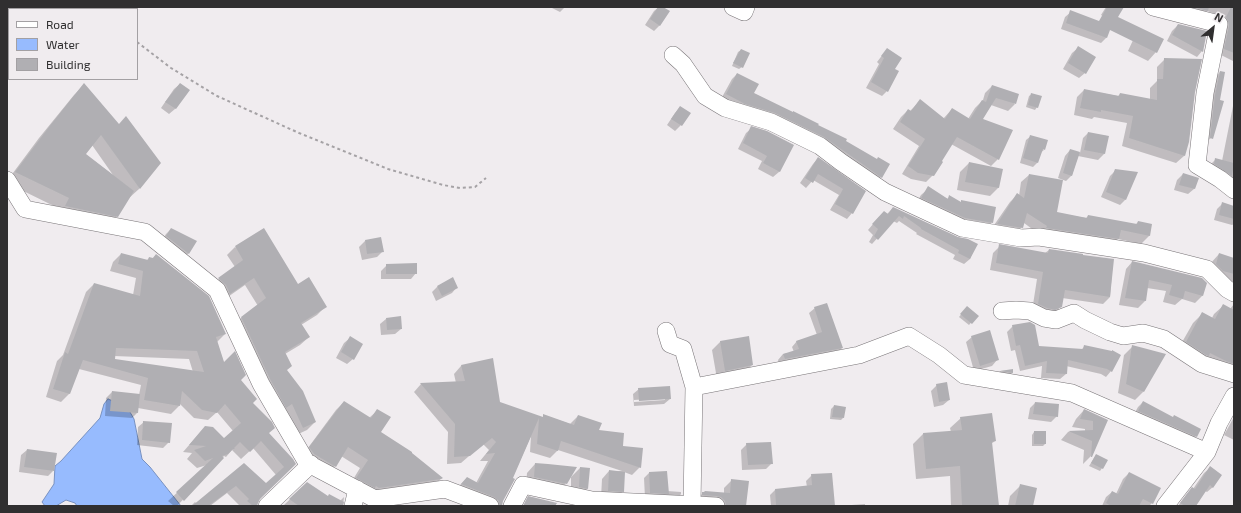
<!DOCTYPE html>
<html>
<head>
<meta charset="utf-8">
<style>
	body { margin:0 }
	#map { position:relative; width:1241px; height:513px; overflow:hidden; background:#f0ecef; font-family:"Exo 2",sans-serif }
	canvas { display:block }
	.frame { position:absolute; inset:0; border:8px solid #302f30; pointer-events:none }
	.legend { position:absolute; left:8px; top:8px; width:130px; height:72px; box-sizing:border-box; background:#f0ecef; border:1px solid #a3a0a3; margin:0; padding:5px 7px; list-style:none; font-size:12px; color:#302f30 }
	.legend li { display:flex; align-items:center; gap:8px; height:20px }
	.legend b { width:20px; border:1px solid #a3a0a3 }
	.north { position:absolute; left:1193px; top:8px; width:40px; height:40px; -webkit-text-stroke:3px #f0ecef; paint-order:stroke; rotate:29deg; font-size:11px; font-weight:700; line-height:16px; text-align:center; color:#302f30 }
	.north::after { content:''; display:block; margin:auto; width:14px; height:18px; background:#302f30; clip-path:polygon(50% 0,100% 100%,50% 72%,0 100%) }
</style>
</head>
<body>
<div id="map">
<canvas width="1241" height="513"></canvas>
<div class="frame"></div>
<ul class="legend">
<li><b style="height:5px;background:#fff"></b>Road</li>
<li><b style="height:11px;background:#97bbfe"></b>Water</li>
<li><b style="height:11px;background:#b0afb3"></b>Building</li>
</ul>
<div class="north">N</div>
</div>
<script>
const g = document.querySelector('canvas').getContext('2d');
g.lineJoin = 'round';
function fillPath(path, color) {
  g.fillStyle = color;
  g.fill(path, 'evenodd');
}
function shape(rows) {
  const path = new Path2D();
  for (const r of rows) {
    path.moveTo(r[0], r[1]);
    for (let i = 2; i < r.length; i += 2) path.lineTo(r[i], r[i + 1]);
  }
  return path;
}
function trace(path, color, width, dash) {
  g.strokeStyle = color;
  g.lineWidth = width;
  g.lineCap = dash ? 'butt' : 'round';
  g.setLineDash(dash || []);
  g.stroke(path);
}
const water = shape([
	[108,399,127,407,134,419,142,459,150,467,181,506,77,506,75,503,66,500,56,506,45,506,42,502,54,484,55,466,61,461,100,418,104,404,108,399]
]);
fillPath(water, '#97bbfe');
trace(water, '#7891c0', 1);
fillPath(shape([
	[550,7,565,7,560,12],
	[659,7,662,7,668,12,659,26,654,31,645,25,654,11],
	[1106,7,1123,7,1112,22,1101,15],
	[1175,7,1234,7,1234,60,1233,61,1219,54,1221,23,1224,17,1207,11,1202,16],
	[1071,12,1110,26,1106,38,1101,43,1061,29,1065,17],
	[1178,25,1202,51,1197,57,1167,41,1172,31],
	[1134,38,1156,52,1148,61,1128,51],
	[1078,48,1085,73,1079,78,1063,69,1072,53],
	[887,49,894,69,887,91,882,96,866,88,879,64,877,62],
	[741,50,742,67,739,69,732,66,738,52],
	[1165,59,1184,156,1176,163,1122,146,1127,123,1094,117,1092,119,1074,115,1077,97,1084,90,1118,96,1120,94,1150,100,1150,88,1157,81,1157,67],
	[1220,72,1211,138,1203,145,1213,79],
	[737,74,753,93,817,125,845,141,881,177,876,183,721,99,732,79],
	[180,84,188,90,175,109,169,114,161,108,174,89],
	[84,85,119,125,160,163,139,189,129,198,117,216,107,226,60,209,7,183,7,181,39,138,74,95],
	[92,145,113,175,85,154],
	[992,86,1015,104,1008,111,991,105,982,119,998,159,991,166,951,144,940,162,933,175,926,182,911,179,902,174,919,146,893,129,901,117,908,110,910,111,920,101,943,119,952,109,968,119,975,108,983,100,985,93],
	[1032,94,1037,107,1035,110,1026,107,1029,96],
	[1234,101,1234,184,1209,166,1216,159,1222,161],
	[680,107,689,113,681,125,675,131,667,125,675,113],
	[752,128,793,145,779,172,773,177,758,169,762,161,738,149,746,133],
	[1088,133,1107,136,1104,154,1098,160,1078,156,1072,175,1066,181,1058,178,1065,156,1070,150,1080,153,1083,138],
	[1031,136,1044,150,1040,153,1037,163,1033,167,1020,163,1026,140],
	[818,158,864,191,852,213,847,219,830,210,839,195,813,180,806,188,800,183,813,164],
	[969,163,1002,170,998,188,990,196,957,190,960,172],
	[1116,170,1137,173,1125,200,1120,205,1101,197,1110,176],
	[1183,174,1197,179,1194,189,1188,194,1174,190,1177,180],
	[1029,175,1056,213,1086,218,1088,216,1135,225,1138,222,1151,225,1149,236,1141,244,1118,239,1110,246,1039,234,1024,223,1022,227,1015,235,990,231,1010,202,1017,195,1019,196,1021,182],
	[929,188,947,199,949,197,960,203,961,202,992,223,984,230,915,205,921,195],
	[1222,204,1234,207,1234,224,1232,225,1214,220,1217,209],
	[893,208,957,238,976,244,970,259,964,264,953,259,955,255,916,234,917,233,899,221,897,223,893,221,872,244,869,242,873,235,868,230,879,217,887,214],
	[171,229,195,242,188,254,182,259,161,242,166,234],
	[380,239,383,251,377,257,362,260,359,247,365,241],
	[1000,246,1045,253,1049,250,1082,256,1113,260,1110,297,1103,304,1062,298,1061,306,1054,314,1032,311,1037,279,990,270,993,253],
	[235,247,297,285,325,307,317,315,301,325,309,337,300,345,285,354,286,370,315,422,307,430,294,436,233,326,241,318,258,306,245,285,222,301,211,287,219,279,235,267,227,255],
	[121,254,146,261,149,258,152,259,156,255,225,334,217,342,224,363,239,380,268,433,292,460,259,499,256,506,240,506,227,493,210,506,191,506,195,502,197,504,244,464,266,484,276,475,253,448,241,459,232,450,226,457,224,456,177,506,174,506,168,501,207,465,197,468,187,459,192,453,183,452,197,436,205,427,224,440,233,431,217,412,208,420,194,418,179,403,179,406,171,414,138,408,137,413,132,418,105,416,106,398,112,392,139,395,141,385,79,369,69,394,61,402,46,397,57,361,63,355,86,292,94,284,133,295,136,278,110,271,113,262],
	[114,356,189,359,193,372,114,360],
	[1219,254,1234,259,1234,299,1210,264],
	[1132,262,1206,284,1202,296,1195,303,1182,299,1175,305,1163,302,1166,291,1147,288,1145,301,1138,308,1119,305,1126,269],
	[387,265,416,273,411,279,381,279,381,271],
	[437,287,457,287,452,293,436,301,432,292],
	[1234,304,1234,370,1177,351,1193,323,1203,313,1212,318,1214,314,1224,305,1230,309],
	[967,307,977,316,969,325,959,317],
	[815,308,842,348,837,353,779,364,778,360,783,354,794,352,792,347,797,341,817,335,809,313],
	[386,319,401,329,395,334,381,335,380,324],
	[1013,326,1038,347,1081,350,1085,346,1111,371,1106,377,1101,374,1066,366,1066,374,1060,379,1041,378,1042,366,1020,371,1015,350,1011,351,1007,332],
	[972,337,997,360,992,366,974,371,966,342],
	[350,338,353,359,347,364,336,358,344,343],
	[721,341,752,365,744,374,717,379,712,350],
	[1133,346,1143,392,1135,400,1118,393,1124,355],
	[492,360,499,403,542,418,544,415,570,424,578,416,598,431,622,447,640,467,632,475,624,472,623,491,616,499,601,498,602,479,609,471,622,471,558,450,550,458,530,452,531,436,502,501,501,506,489,506,459,486,467,478,476,483,488,461,480,461,489,450,483,444,461,463,447,464,448,432,414,392,421,384,456,383,454,374,461,366],
	[1012,370,1012,373,1007,378,996,376,1000,371],
	[937,385,949,400,943,405,934,407,931,391],
	[639,389,670,399,664,404,634,406,633,394],
	[665,398,665,400,634,402,634,400],
	[344,402,369,418,378,410,380,432,442,478,432,487,371,496,349,486,360,468,341,456,335,466,327,474,302,456,336,410],
	[1143,402,1172,418,1196,436,1191,442,1133,416,1138,407],
	[1035,403,1057,416,1051,422,1028,419,1030,408],
	[834,406,843,418,841,420,830,419,831,409],
	[1084,410,1107,420,1091,456,1083,464,1084,450,1061,440,1068,432,1085,431,1085,429,1072,427,1076,419],
	[1234,417,1234,440,1224,435],
	[961,418,995,441,991,444,998,506,951,506,950,476,916,479,913,444,923,434,951,432,950,428],
	[144,422,169,442,163,448,137,445,138,427],
	[1034,432,1045,444,1043,446,1032,446,1032,435],
	[747,444,772,463,766,469,742,470,741,450],
	[27,450,53,471,48,476,19,472,21,455],
	[1096,455,1107,461,1100,471,1089,466],
	[535,464,566,484,558,492,526,485,527,473],
	[580,468,589,469,587,489,579,497,571,495,571,477],
	[1210,468,1213,487,1207,492,1205,491,1195,506,1178,506,1187,494,1193,489,1204,473],
	[649,473,667,491,681,492,681,494,676,500,645,498,644,478],
	[1129,473,1152,503,1149,506,1141,506,1139,505,1138,506,1102,506,1106,497,1112,492,1116,494,1123,479],
	[812,475,834,506,771,506,770,495,775,490,807,487,806,481],
	[732,480,745,506,715,506,695,501,703,493,724,494,724,488],
	[307,483,328,497,340,501,344,497,343,506,286,506,284,505],
	[1021,485,1032,506,1008,506,1010,496],
	[865,504,865,506,838,506]
]), '#0003');
fillPath(shape([
	[658,7,663,7,670,11,660,26,650,19],
	[1107,7,1124,7,1118,17,1164,39,1157,53,1110,30,1107,38,1066,23,1070,10,1099,21],
	[1193,7,1209,7,1208,11],
	[1231,7,1234,7,1234,53,1224,49,1229,26,1228,21,1226,17],
	[1178,24,1207,31,1203,52,1172,35],
	[1078,46,1096,57,1086,74,1068,63],
	[887,48,902,58,895,69,899,71,888,92,871,82,884,58,881,56],
	[741,49,750,53,743,68,733,63],
	[1164,58,1202,59,1195,92,1189,142,1185,156,1129,138,1133,116,1101,110,1101,112,1080,108,1084,89,1119,96,1120,93,1157,100,1157,79,1163,79],
	[1220,71,1225,72,1220,100,1224,101,1213,139,1210,138,1215,95],
	[737,73,759,84,754,93,793,112,793,111,819,124,818,125,847,139,846,141,877,159,878,157,890,164,882,178,824,137,775,113,745,104,726,94],
	[84,83,119,124,126,116,161,163,140,189,101,135,86,154,134,191,118,217,65,206,69,198,15,172,49,127],
	[180,83,190,90,176,109,165,102],
	[992,85,1019,94,1016,104,996,98,983,119,1013,130,999,160,957,137,942,161,943,162,934,176,918,173,908,166,925,139,900,122,908,109,911,111,920,99,945,119,952,108,970,119,982,100,986,102],
	[1031,93,1042,96,1038,108,1028,105],
	[680,106,691,113,682,126,671,119],
	[751,126,767,131,794,145,780,172,763,163,767,156,743,143],
	[1088,132,1109,136,1105,154,1084,150],
	[1030,135,1048,140,1045,150,1043,149,1038,163,1023,158],
	[1070,149,1080,152,1072,176,1063,173],
	[818,157,866,191,853,214,835,204,843,189,818,174,813,183,805,178],
	[1215,158,1234,163,1232,176,1214,164],
	[969,162,1003,169,999,188,965,182],
	[1115,169,1138,172,1126,200,1106,192],
	[1183,173,1199,178,1195,189,1179,185],
	[1029,174,1063,180,1057,212,1087,218,1088,215,1137,224,1138,221,1152,224,1150,236,1121,230,1119,239,1046,228,1047,226,1027,213,1023,228,997,224,1017,193,1024,198],
	[928,186,948,199,949,195,961,202,961,200,996,207,993,223,965,218,921,198],
	[1222,202,1234,206,1234,219,1219,215],
	[893,207,958,237,968,239,978,244,970,259,958,253,959,250,921,229,921,228,904,216,903,219,899,216,878,240,874,236,878,229,872,224,884,211,888,214],
	[171,228,197,241,189,254,166,236],
	[264,228,298,284,309,277,327,307,301,323,310,337,285,352,292,366,287,370,303,391,316,422,303,428,292,404,286,408,270,379,241,317,266,298,254,278,230,294,226,285,218,278,243,260,235,246],
	[381,237,384,252,367,254,365,240],
	[999,244,1048,253,1049,249,1083,254,1083,255,1114,259,1110,297,1065,290,1062,307,1055,310,1047,308,1038,304,1043,272,996,263],
	[121,253,148,260,149,257,153,258,156,254,209,296,226,334,216,337,224,362,235,351,246,375,241,380,257,399,253,403,272,422,275,428,269,433,293,459,296,464,260,499,258,503,257,506,253,506,247,501,249,499,236,486,208,506,192,506,244,463,266,483,284,467,261,441,250,452,240,442,234,448,235,449,233,449,228,454,222,456,224,458,184,501,176,492,213,458,205,461,194,450,206,446,189,445,205,426,213,427,224,438,241,423,225,404,217,413,202,410,182,391,180,406,144,400,148,378,83,360,70,394,53,389,65,352,68,354,94,283,140,296,143,271,118,264],
	[116,348,197,351,204,372,115,359],
	[1219,253,1234,258,1234,274,1223,271,1216,264],
	[1132,261,1202,278,1207,283,1203,296,1185,291,1183,299,1169,295,1172,285,1149,280,1146,301,1125,298],
	[417,263,417,274,386,274,386,264],
	[453,277,458,288,442,296,437,286],
	[827,303,843,348,785,359,783,354,799,349,796,341,822,332,814,307],
	[1223,304,1234,310,1234,364,1226,361,1210,353,1209,356,1206,355,1186,342,1202,312,1215,319],
	[967,306,979,316,972,324,960,314],
	[401,316,402,329,387,330,386,318],
	[1030,322,1035,325,1039,346,1083,349,1084,345,1112,351,1112,350,1121,355,1112,372,1107,369,1068,360,1067,374,1046,373,1047,361,1025,366,1020,345,1016,346,1012,325],
	[990,330,999,360,980,366,971,336],
	[350,336,363,344,354,360,341,352],
	[749,336,753,365,725,371,720,341],
	[1132,345,1166,354,1144,392,1126,384],
	[493,358,500,402,543,417,543,414,574,425,578,415,602,423,599,430,624,433,623,446,643,448,641,468,561,441,558,451,537,444,539,418,513,478,515,479,503,501,502,506,500,506,498,500,494,497,461,484,467,477,478,483,495,453,486,454,496,442,492,438,470,456,454,457,455,424,420,383,465,381,461,365],
	[1013,369,1013,373,1000,371],
	[947,382,950,400,939,402,936,384],
	[670,386,671,399,639,401,638,388],
	[112,391,140,394,138,413,110,411],
	[344,401,371,418,377,409,391,417,381,432,412,452,412,453,443,478,441,479,379,488,376,486,375,488,356,478,368,460,348,447,336,467,314,454,309,447],
	[1143,401,1173,417,1174,415,1201,429,1197,437,1138,411],
	[1035,402,1059,404,1058,417,1033,414],
	[834,405,846,407,844,418,832,417],
	[1084,409,1108,420,1092,457,1091,457,1092,441,1068,431,1093,430,1093,421,1080,419],
	[992,413,996,441,992,442,999,506,962,506,960,466,926,469,923,433,962,430,960,417],
	[143,421,172,423,170,443,142,440],
	[1034,431,1046,431,1046,444,1034,444],
	[771,442,773,464,748,465,746,443],
	[27,449,57,453,54,471,24,467],
	[1096,454,1108,460,1103,469,1091,463],
	[535,463,548,464,577,467,567,484,534,477],
	[1210,466,1222,475,1213,488,1210,485,1196,506,1185,506,1180,503,1192,487,1195,489],
	[580,467,590,468,588,489,579,487],
	[609,470,625,472,624,492,608,491],
	[667,471,669,494,650,493,649,472],
	[1129,472,1161,488,1153,504,1143,499,1139,506,1111,506,1106,503,1112,491,1118,494],
	[832,473,835,506,776,506,775,489,812,485,811,474],
	[731,479,749,481,746,506,726,506,725,501,721,497,716,496,702,495,702,492,704,492,705,491,730,493],
	[307,482,328,496,329,494,344,502,343,506,299,506,289,499],
	[1020,484,1037,488,1033,506,1015,506],
	[528,496,557,503,555,506,523,506]
]), '#b0afb3');
const minor = shape([
	[733,7,744,12,746,7],
	[1153,7,1219,24,1205,93,1197,165,1220,179,1234,190],
	[673,55,683,64,705,96,725,108,771,122,820,146,841,162,885,192,962,228,1021,238,1039,237,1144,253,1207,269,1227,289,1234,293],
	[7,180,25,209,145,232,217,290,261,384,307,463,375,499,445,489,490,506],
	[1002,311,1016,310,1030,311,1044,318,1056,320,1074,313,1085,320,1110,332,1123,336,1143,333,1164,339,1202,364,1234,374],
	[666,331,670,344,683,349,694,387,692,505],
	[694,387,859,355,909,336,939,355,964,375,1072,393,1207,452],
	[267,506,311,464],
	[353,506,357,489],
	[512,506,523,485,592,500,716,506],
	[1165,506,1207,452,1219,423,1234,396]
]);
trace(minor, '#787477', 18);
trace(shape([
	[91,7,94,9],
	[137,42,171,68,217,96,299,133,388,169,443,185,460,188,475,187,486,178]
]), '#a5a2a5', 2, [3, 3]);
trace(minor, '#fff', 17);
</script>
</body>
</html>
